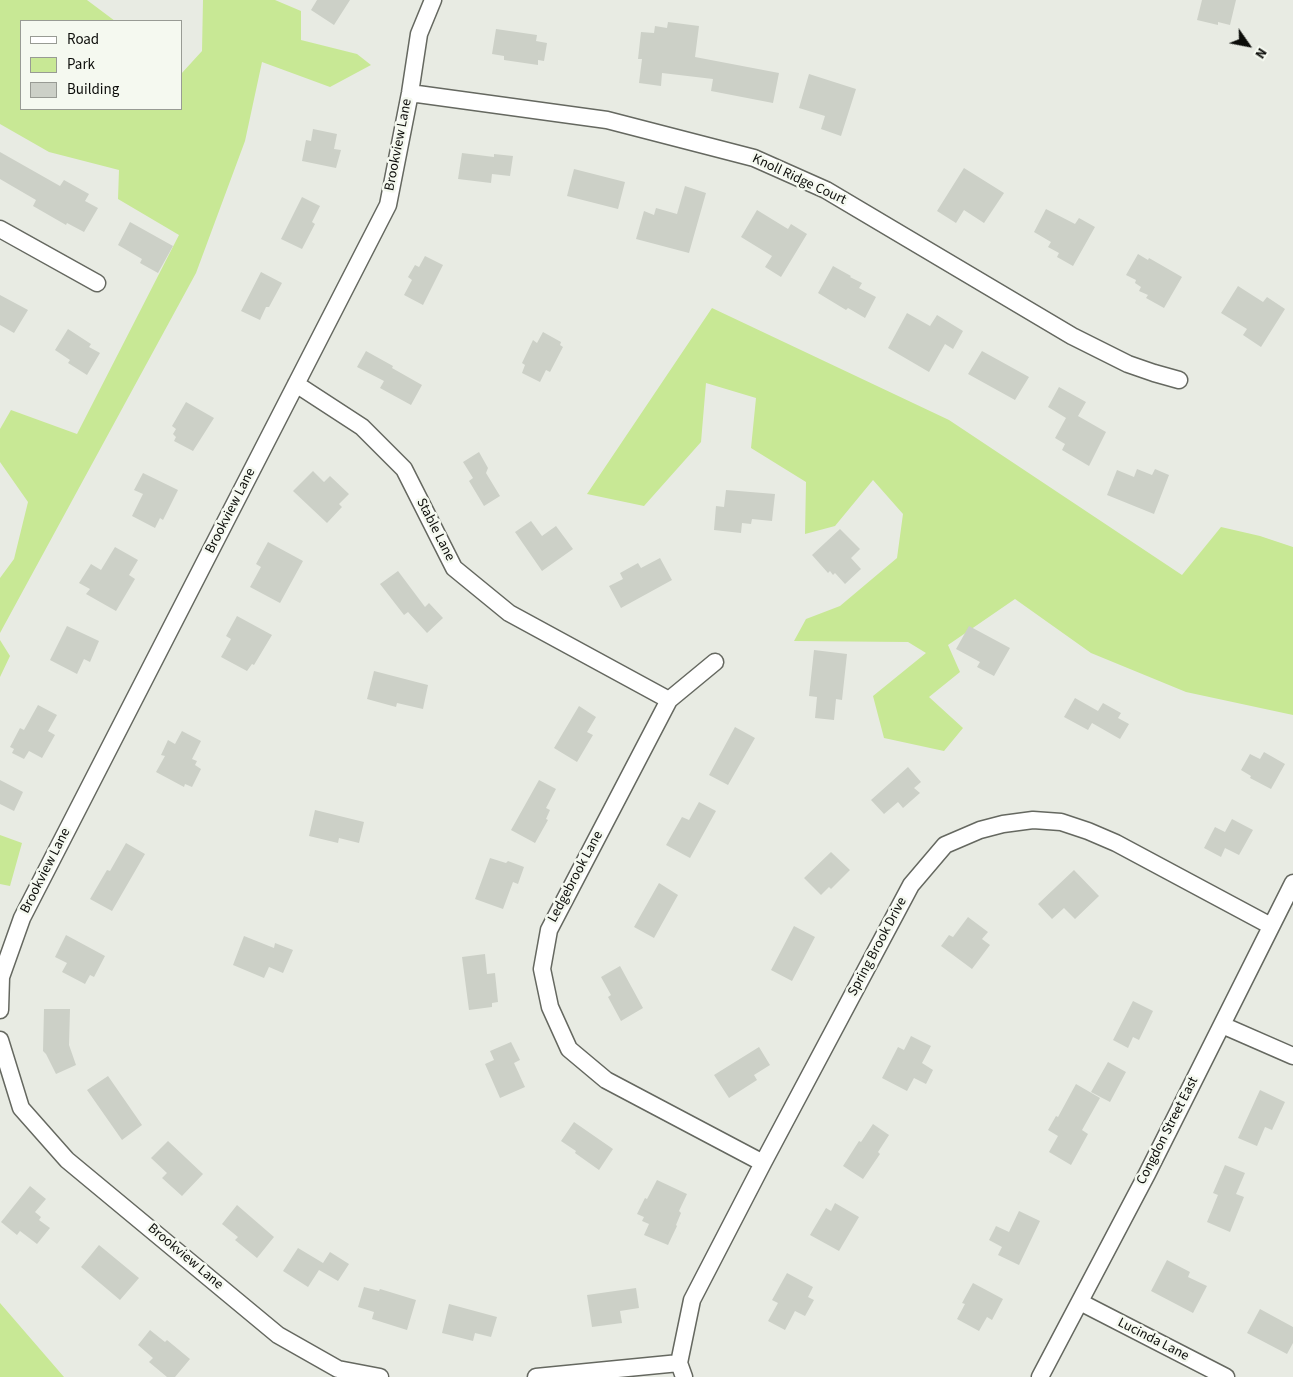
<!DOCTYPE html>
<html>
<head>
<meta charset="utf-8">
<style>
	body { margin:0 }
	#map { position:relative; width:1293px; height:1377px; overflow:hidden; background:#e8ebe3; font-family:"Source Sans 3",sans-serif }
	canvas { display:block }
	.legend { position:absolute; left:20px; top:20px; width:162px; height:90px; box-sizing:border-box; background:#f5f9f0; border:1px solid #989b94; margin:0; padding:6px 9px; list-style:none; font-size:15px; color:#0c0d0a }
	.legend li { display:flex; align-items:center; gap:10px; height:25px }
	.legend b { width:25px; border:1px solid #989b94 }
	.north { position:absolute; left:1223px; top:20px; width:50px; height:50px; -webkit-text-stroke:4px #f5f9f0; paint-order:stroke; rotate:123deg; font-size:14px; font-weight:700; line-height:20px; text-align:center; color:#0c0d0a }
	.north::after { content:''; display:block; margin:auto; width:18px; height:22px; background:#0c0d0a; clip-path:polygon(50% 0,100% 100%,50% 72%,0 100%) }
</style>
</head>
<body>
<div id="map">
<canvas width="1293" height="1377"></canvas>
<ul class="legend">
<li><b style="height:6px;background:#fff"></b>Road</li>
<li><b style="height:14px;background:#c8e895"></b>Park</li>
<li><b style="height:14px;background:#ccd0c7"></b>Building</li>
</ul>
<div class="north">N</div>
</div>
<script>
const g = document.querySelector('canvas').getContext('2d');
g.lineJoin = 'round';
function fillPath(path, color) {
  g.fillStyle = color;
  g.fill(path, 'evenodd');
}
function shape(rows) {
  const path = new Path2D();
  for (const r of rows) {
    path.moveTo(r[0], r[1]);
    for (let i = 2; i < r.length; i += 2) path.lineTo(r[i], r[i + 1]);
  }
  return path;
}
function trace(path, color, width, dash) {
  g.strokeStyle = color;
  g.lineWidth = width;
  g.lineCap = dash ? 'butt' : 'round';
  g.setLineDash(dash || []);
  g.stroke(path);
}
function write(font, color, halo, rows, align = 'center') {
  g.font = font + ' "Source Sans 3",sans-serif';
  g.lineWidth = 5;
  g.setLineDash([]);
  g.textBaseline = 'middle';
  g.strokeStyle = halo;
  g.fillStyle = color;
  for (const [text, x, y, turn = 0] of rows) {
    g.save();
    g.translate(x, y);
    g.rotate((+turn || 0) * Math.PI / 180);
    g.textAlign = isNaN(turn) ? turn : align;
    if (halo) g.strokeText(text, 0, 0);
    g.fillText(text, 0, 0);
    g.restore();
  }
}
fillPath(shape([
	[0,0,87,0,115,21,21,21,21,109,181,109,181,74,202,51,203,0,275,0,301,11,301,40,357,54,371,65,330,87,262,62,245,141,196,273,0,633,0,578,14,559,28,502,0,462,0,429,11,410,77,434,179,235,118,199,119,170,49,152,0,124],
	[712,308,949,420,1182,575,1221,527,1260,536,1293,547,1293,715,1186,692,1091,653,1015,599,948,645,960,672,929,697,963,728,944,751,884,738,873,696,926,653,908,642,794,641,806,619,840,606,897,558,903,514,873,480,835,526,805,534,806,482,751,448,756,398,706,383,701,442,644,506,587,494],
	[0,640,10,656,0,677],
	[0,835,22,843,10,886,0,884],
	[0,1303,64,1377,0,1377]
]), '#c8e895');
fillPath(shape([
	[317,0,350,0,334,25,311,10],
	[1202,0,1236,0,1230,25,1218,22,1218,25,1197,20],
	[668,22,699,26,695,57,779,73,773,103,711,91,713,79,662,73,661,86,639,83,642,59,638,59,641,32,654,33,655,26,667,28],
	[496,29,537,35,536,41,547,43,544,61,538,60,538,65,504,60,504,56,492,54],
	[809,74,856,89,841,136,821,129,825,116,799,108],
	[313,129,337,134,334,149,341,150,336,168,302,161,306,140,311,141],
	[0,152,60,186,64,180,89,194,85,201,98,208,84,232,67,223,66,225,33,206,36,200,0,179],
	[462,153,494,157,494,154,513,156,510,176,492,174,491,183,458,179],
	[964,168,1004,193,984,223,964,210,956,223,937,211],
	[574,169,625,182,618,209,567,196],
	[685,186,706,193,689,253,636,239,644,211,654,215,656,208,677,214],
	[302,197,320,206,312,222,315,224,302,249,281,239],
	[1046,209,1075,224,1079,218,1095,227,1073,266,1057,257,1059,253,1048,247,1051,242,1034,232],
	[757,210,788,229,791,224,807,234,781,277,765,267,772,256,741,237],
	[130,222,173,246,158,273,140,263,142,259,118,245],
	[1138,254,1148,260,1149,258,1182,277,1164,308,1146,298,1148,295,1139,291,1141,287,1135,283,1136,280,1126,275],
	[425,256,443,265,423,305,404,295,412,280,408,277,415,265,419,267],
	[833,266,851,276,850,277,862,283,859,288,876,297,865,318,848,308,846,310,818,293],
	[261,272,282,283,269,307,266,307,260,320,241,311],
	[1238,286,1263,302,1267,297,1285,309,1261,347,1243,335,1247,329,1221,313],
	[0,295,28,310,14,333,0,325],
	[907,313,930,326,937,315,963,331,953,349,945,344,929,372,888,348],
	[68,329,91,344,89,347,100,353,87,375,68,363,70,360,55,350],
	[543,332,561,342,560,345,563,347,550,372,546,370,540,382,522,373,525,365,522,363,533,340,537,343],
	[366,351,393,366,392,368,422,385,411,405,380,388,384,381,357,367],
	[982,351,1029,377,1015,400,968,374],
	[1059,387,1086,402,1078,416,1106,432,1089,466,1062,450,1065,444,1055,438,1066,418,1048,407],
	[186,402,214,418,193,451,174,441,176,437,173,434,176,429,172,426],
	[479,452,488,468,486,473,500,496,484,506,469,481,473,478,463,462],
	[1137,469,1152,475,1155,469,1169,475,1154,514,1107,495,1117,470,1134,477],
	[313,471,324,482,330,476,349,494,339,504,342,507,327,523,293,491],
	[143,473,178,490,163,520,160,518,155,528,132,516,143,494,134,490],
	[726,490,775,494,772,521,752,519,751,524,742,523,741,533,714,530,716,506,724,507],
	[531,521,542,536,556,526,573,549,542,571,515,532],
	[840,529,860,549,851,558,861,569,845,584,835,573,833,575,830,571,828,573,812,555],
	[268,542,303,561,280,603,250,587,261,567,256,564],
	[115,547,138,560,129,575,135,579,116,611,86,594,90,589,79,583,91,564,101,570],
	[660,558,672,580,621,608,609,586,623,579,620,573,638,563,641,568],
	[398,571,425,607,429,603,443,618,427,633,408,612,404,615,380,584],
	[237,616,272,635,254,665,252,664,247,671,221,657,231,639,226,636],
	[67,626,99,641,90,662,84,659,77,674,50,660],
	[969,626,1010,648,994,676,977,667,980,662,956,649],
	[814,650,847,654,842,700,836,699,834,720,815,718,817,697,809,696],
	[374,671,428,685,423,709,397,703,396,707,367,699],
	[1075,698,1098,711,1103,703,1121,713,1118,718,1129,724,1120,739,1092,723,1088,730,1064,717],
	[38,705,57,715,48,731,55,735,42,758,29,751,24,759,12,753,14,749,10,747,20,728,24,730],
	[579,706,596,717,587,732,593,735,577,762,554,748],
	[735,727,755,738,728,785,709,775],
	[182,731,201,741,192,759,197,761,195,765,201,769,192,787,185,784,184,787,156,772,165,756,161,755,168,740,175,744],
	[1264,752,1285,764,1271,789,1250,778,1251,776,1241,770,1250,754,1260,759],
	[908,767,921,782,914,788,920,793,903,808,898,802,884,814,871,800],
	[0,780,23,792,14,811,0,804],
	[539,780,556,789,546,808,550,810,546,819,548,820,535,843,511,830],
	[699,802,716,811,690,858,666,845,682,817,689,820],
	[315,810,364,822,359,843,339,838,338,843,309,836],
	[1232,819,1253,830,1239,855,1225,848,1221,857,1204,848,1215,827,1225,832],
	[126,843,145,854,112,911,90,899,107,870,110,871],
	[831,852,850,870,831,889,829,887,821,895,804,878],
	[490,858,506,863,508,861,524,867,518,884,513,882,503,909,475,899],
	[1074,870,1099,896,1075,919,1064,908,1052,919,1038,904],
	[659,883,678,895,654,938,634,927],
	[968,917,988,932,982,939,990,945,972,969,941,946,949,935,953,937],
	[794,926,815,937,792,981,771,970],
	[66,935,105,956,94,977,90,975,85,984,62,972,67,963,55,957],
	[244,936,274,948,275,943,293,950,283,973,269,967,264,978,233,965],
	[485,954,487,974,495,973,498,1002,492,1003,492,1007,469,1010,462,957],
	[620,966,643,1008,621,1021,608,997,611,995,601,977],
	[1133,1001,1153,1011,1139,1040,1133,1037,1128,1048,1113,1040],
	[44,1009,70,1009,69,1045,76,1065,56,1074,46,1054,43,1051],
	[911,1036,931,1046,922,1063,933,1070,926,1084,914,1078,907,1091,882,1078,898,1047,904,1050],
	[511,1042,520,1060,514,1063,525,1087,500,1098,485,1064,494,1060,490,1051],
	[759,1047,770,1065,754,1075,757,1080,729,1098,714,1075],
	[1108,1062,1126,1072,1110,1102,1091,1092],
	[108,1076,142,1125,122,1140,87,1090],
	[1076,1084,1100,1098,1082,1130,1088,1134,1071,1165,1049,1152,1058,1136,1048,1130,1056,1116,1058,1117],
	[1260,1090,1285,1102,1272,1130,1265,1127,1257,1146,1238,1138],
	[574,1122,613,1149,599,1170,575,1153,576,1151,561,1141],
	[873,1124,889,1135,878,1152,880,1154,863,1179,843,1166,859,1141,861,1142],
	[168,1141,203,1174,182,1196,162,1178,167,1173,151,1158],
	[1225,1165,1245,1173,1236,1194,1244,1197,1230,1232,1207,1222,1218,1195,1213,1193],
	[657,1180,687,1194,679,1211,681,1213,676,1225,677,1226,668,1245,644,1235,649,1224,642,1221,644,1217,637,1214,645,1198,647,1199],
	[30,1186,46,1199,35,1212,41,1217,39,1220,50,1228,37,1244,20,1231,17,1235,1,1222],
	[835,1203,859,1217,839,1251,810,1235,826,1208,831,1211],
	[237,1205,274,1237,257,1258,235,1240,238,1237,222,1224],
	[1019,1211,1040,1221,1019,1265,998,1255,1002,1247,989,1240,996,1226,1009,1232],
	[99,1245,139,1278,120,1300,81,1267],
	[298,1248,323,1263,330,1252,349,1264,338,1281,319,1270,308,1287,283,1271],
	[1167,1260,1190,1272,1188,1277,1207,1286,1193,1313,1151,1291],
	[787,1273,813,1287,808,1297,814,1300,805,1316,795,1311,785,1330,768,1321,778,1303,772,1300],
	[973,1283,1003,1299,992,1320,987,1317,979,1331,957,1319,965,1304,962,1303],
	[364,1287,379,1291,380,1289,416,1300,407,1330,372,1319,374,1312,358,1307],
	[636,1288,639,1308,620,1311,622,1323,592,1327,587,1295],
	[449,1304,497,1317,491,1337,475,1333,473,1341,442,1333],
	[1260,1309,1293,1327,1293,1343,1287,1354,1247,1333],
	[150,1330,165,1342,167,1340,190,1359,175,1377,167,1377,149,1362,153,1358,138,1345]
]), '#ccd0c7');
const minor = shape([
	[410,93,607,120,754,158,826,190,1072,336,1128,364,1154,373,1179,380],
	[0,229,97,283],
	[296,384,362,427,404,469,454,568,509,613,669,700],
	[715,662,669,700,549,930,542,969,550,1007,569,1049,606,1080,763,1163],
	[0,1010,1,977,22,918,388,205,410,93,419,34,433,0],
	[1222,1025,1293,1056],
	[0,1040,21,1108,67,1160,278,1335,338,1369,380,1377],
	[1080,1302,1226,1377],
	[536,1377,679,1363],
	[684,1377,679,1363,692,1300,763,1163,911,885,945,845,980,830,1003,824,1033,820,1061,822,1088,831,1116,843,1271,926],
	[1040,1377,1147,1174,1293,883]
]);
trace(minor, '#656860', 19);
trace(minor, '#fff', 16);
write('14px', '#0c0d0a', '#f5f9f0', [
	["Brookview Lane",399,145,-79],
	["Knoll Ridge Court",799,180,25],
	["Brookview Lane",231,511,-63],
	["Stable Lane",435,530,63],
	["Brookview Lane",46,871,-63],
	["Ledgebrook Lane",576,877,-62],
	["Spring Brook Drive",878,947,-62],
	["Congdon Street East",1168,1131,-63],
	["Brookview Lane",185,1257,40],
	["Lucinda Lane",1153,1340,27]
]);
</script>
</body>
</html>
